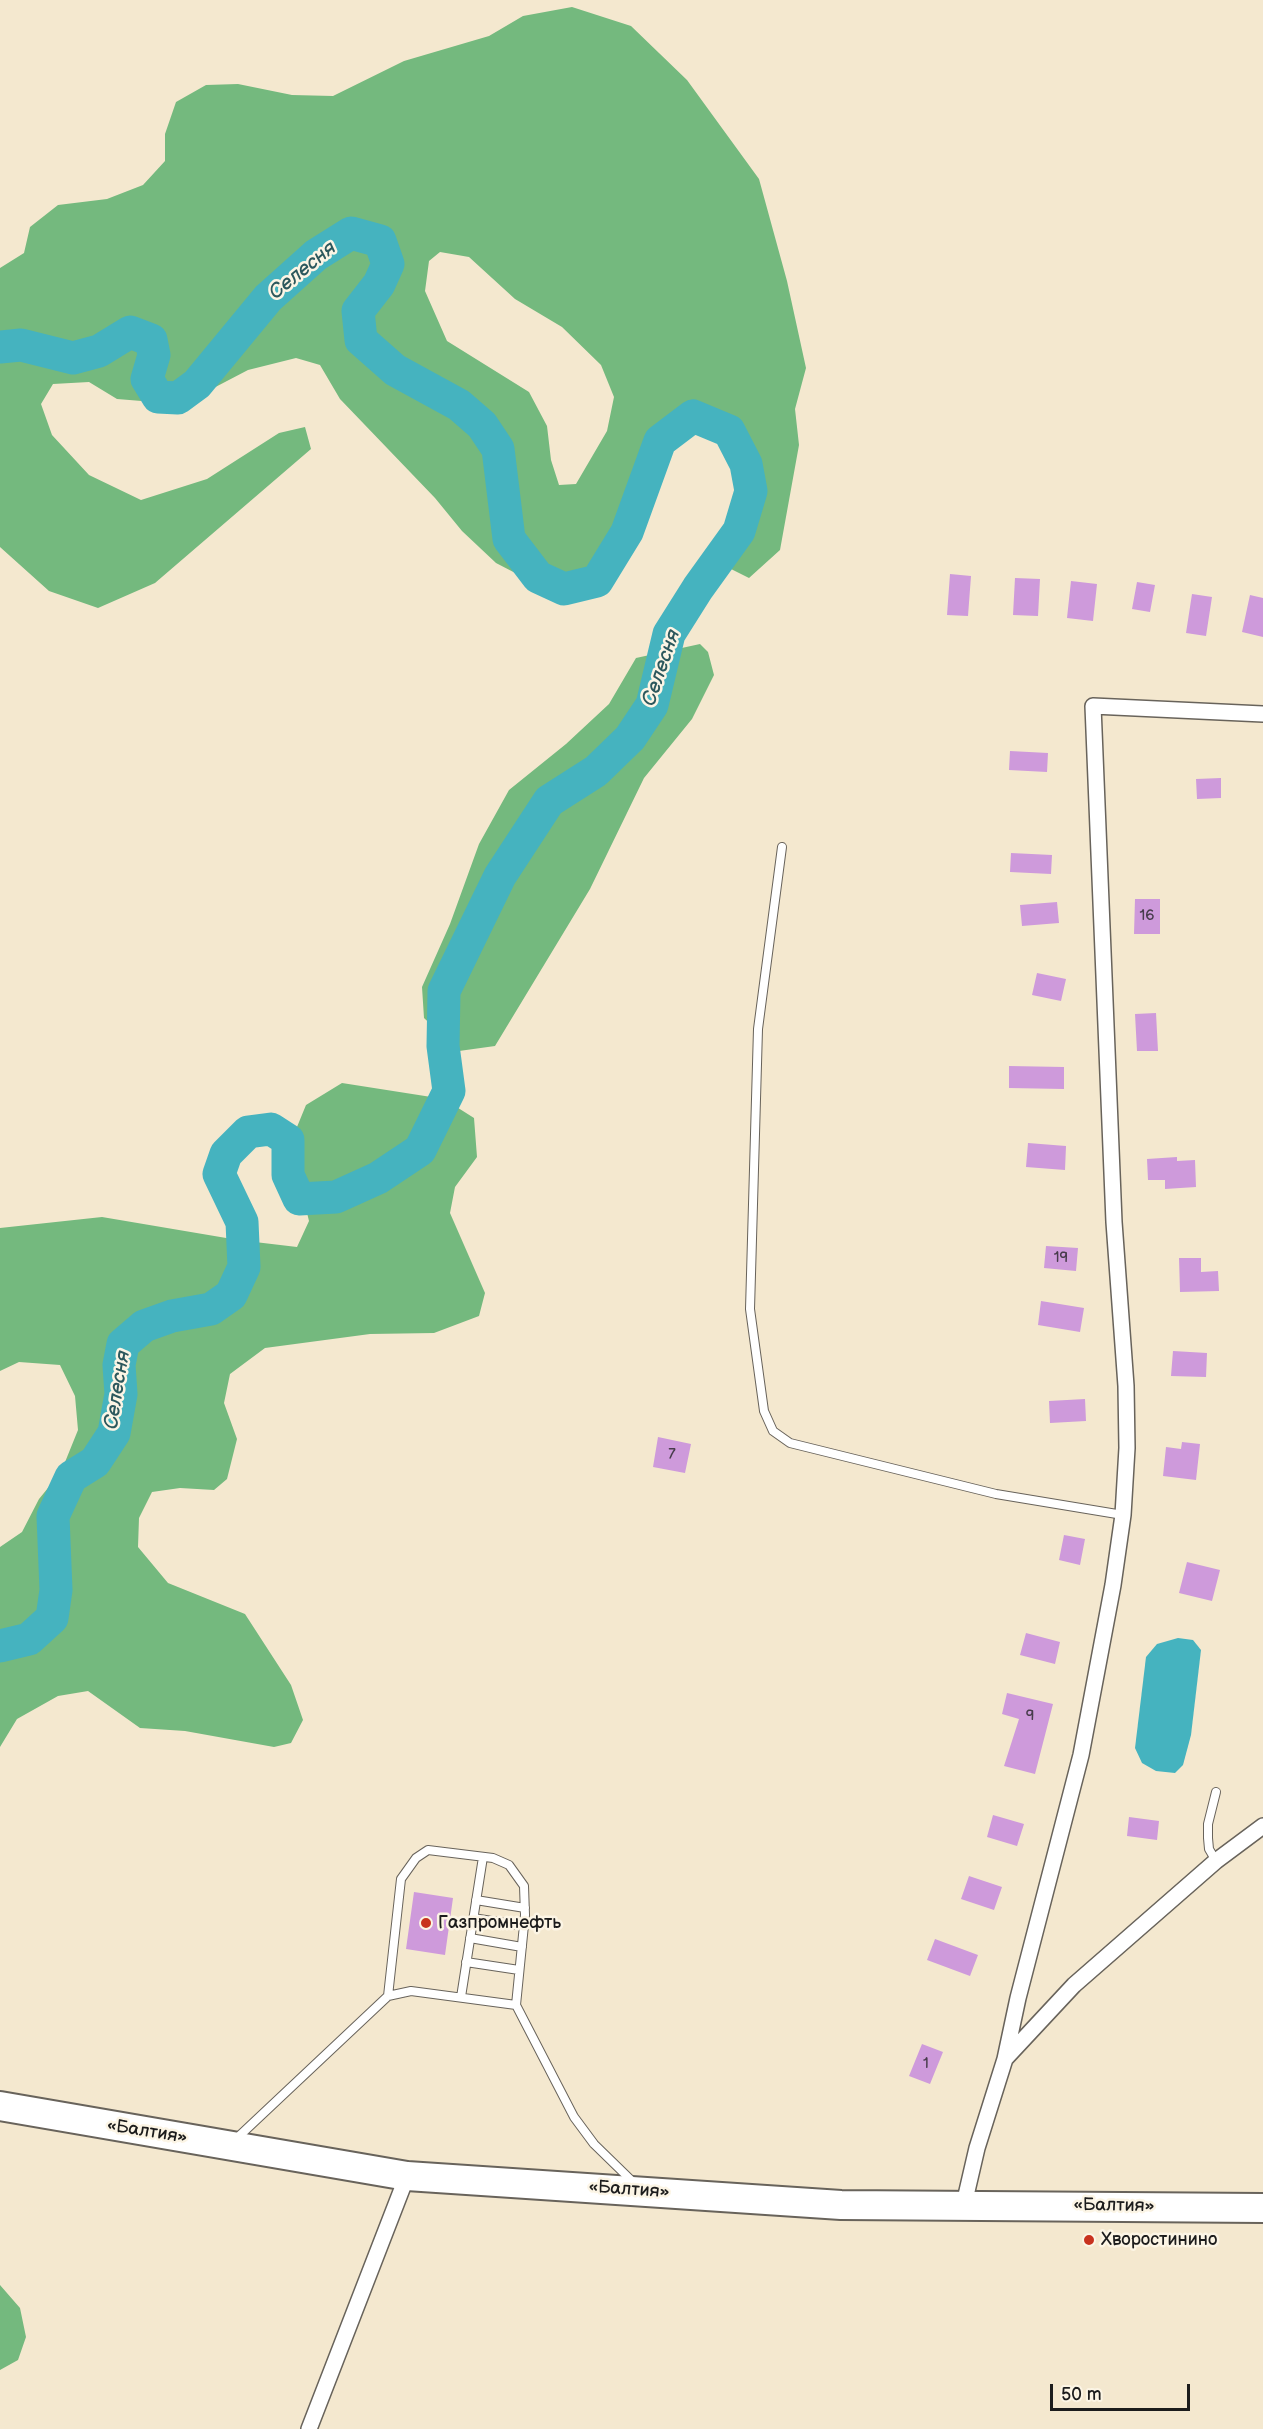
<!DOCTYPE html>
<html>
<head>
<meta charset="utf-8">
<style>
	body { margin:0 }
	#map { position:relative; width:1263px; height:2429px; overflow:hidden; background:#f4e8cf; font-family:"Balsamiq Sans",sans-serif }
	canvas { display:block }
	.scale { position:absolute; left:1050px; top:2384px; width:140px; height:27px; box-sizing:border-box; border:3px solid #1c1c1c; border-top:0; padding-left:8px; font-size:18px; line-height:21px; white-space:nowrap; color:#1c1c1c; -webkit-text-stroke:4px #fcf5e5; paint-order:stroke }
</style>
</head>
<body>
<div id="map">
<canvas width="1263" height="2429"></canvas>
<div class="scale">50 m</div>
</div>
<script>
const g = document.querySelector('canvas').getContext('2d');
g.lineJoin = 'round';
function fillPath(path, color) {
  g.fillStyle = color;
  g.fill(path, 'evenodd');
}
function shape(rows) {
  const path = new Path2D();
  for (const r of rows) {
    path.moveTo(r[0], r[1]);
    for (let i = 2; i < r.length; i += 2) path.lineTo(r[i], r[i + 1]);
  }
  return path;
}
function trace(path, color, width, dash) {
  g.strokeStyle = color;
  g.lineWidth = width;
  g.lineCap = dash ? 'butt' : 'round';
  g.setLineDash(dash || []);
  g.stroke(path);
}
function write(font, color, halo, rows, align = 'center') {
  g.font = font + ' "Balsamiq Sans",sans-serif';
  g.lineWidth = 5;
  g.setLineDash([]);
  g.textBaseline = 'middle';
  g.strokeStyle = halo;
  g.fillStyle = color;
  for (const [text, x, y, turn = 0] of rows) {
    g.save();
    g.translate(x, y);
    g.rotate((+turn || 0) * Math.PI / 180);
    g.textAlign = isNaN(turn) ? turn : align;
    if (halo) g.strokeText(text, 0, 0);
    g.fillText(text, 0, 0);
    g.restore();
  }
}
fillPath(shape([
	[572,7,631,26,687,80,759,179,787,281,806,368,795,409,799,445,780,550,749,578,725,566,751,491,746,464,729,432,693,416,660,441,627,532,597,581,564,589,523,577,496,563,462,531,435,498,340,399,320,365,296,358,248,370,204,393,154,402,117,399,89,382,53,384,41,404,52,435,89,475,141,500,207,479,279,433,305,427,311,449,155,583,98,608,49,591,0,547,0,268,24,253,30,227,58,205,107,199,143,185,165,161,165,134,176,102,206,85,238,84,292,95,333,96,404,61,489,36,523,16],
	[440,252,469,257,515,299,562,327,601,365,614,397,607,431,576,484,559,485,551,460,547,426,529,392,447,341,425,291,429,261],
	[700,644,708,652,714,675,692,719,644,778,590,889,495,1046,459,1051,424,1018,422,987,450,924,479,844,509,790,566,744,609,704,636,658],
	[342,1083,444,1099,474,1118,477,1157,455,1187,450,1213,485,1293,479,1316,434,1333,370,1334,265,1348,230,1374,224,1403,237,1439,227,1479,214,1490,180,1488,152,1492,139,1518,138,1547,168,1583,245,1614,291,1685,303,1720,291,1743,274,1747,185,1731,140,1728,88,1691,58,1696,17,1719,0,1747,0,1547,22,1532,39,1499,61,1472,78,1430,75,1396,60,1365,19,1362,0,1371,0,1228,102,1217,238,1240,297,1247,309,1221,290,1144,306,1105],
	[0,2285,20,2308,26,2337,18,2360,0,2370]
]), '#74b97e');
fillPath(shape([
	[1178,1638,1193,1640,1201,1650,1191,1735,1183,1765,1175,1773,1156,1771,1142,1763,1135,1748,1146,1657,1157,1644]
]), '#45b3bf');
trace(shape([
	[0,347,21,345,73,358,99,351,130,332,151,340,154,355,147,379,158,397,178,398,197,384,268,298,316,255,351,233,380,241,388,264,379,284,358,311,361,340,395,370,459,405,482,425,498,449,509,539,538,577,564,589,597,581,627,532,660,441,693,416,729,431,746,464,751,491,739,531,698,588,669,634,652,705,630,738,596,771,549,801,500,876,444,991,443,1046,449,1091,420,1150,378,1178,336,1197,299,1199,288,1175,288,1140,271,1129,248,1132,226,1154,219,1174,242,1222,244,1267,231,1295,211,1309,172,1316,144,1326,123,1344,119,1365,121,1394,114,1433,95,1462,71,1477,53,1516,56,1590,52,1618,29,1639,0,1646]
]), '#45b3bf', 33);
fillPath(shape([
	[950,574,971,576,968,616,947,615],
	[1015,578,1040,579,1038,616,1013,615],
	[1071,581,1097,584,1093,621,1067,618],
	[1137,582,1155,585,1150,612,1132,609],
	[1192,594,1212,597,1206,636,1186,633],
	[1250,595,1263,598,1263,637,1242,632],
	[1010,751,1048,753,1047,772,1009,770],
	[1221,778,1221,798,1197,799,1196,779],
	[1011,853,1052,855,1051,874,1010,872],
	[1135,899,1160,899,1160,934,1134,934],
	[1057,902,1059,923,1022,926,1020,905],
	[1037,973,1066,979,1061,1001,1032,995],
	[1156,1013,1158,1051,1137,1051,1135,1014],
	[1009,1066,1064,1067,1064,1089,1009,1088],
	[1028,1143,1066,1146,1065,1170,1026,1167],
	[1177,1157,1177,1161,1195,1160,1196,1187,1165,1189,1165,1180,1148,1180,1147,1159],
	[1046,1246,1078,1248,1076,1271,1044,1268],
	[1179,1258,1201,1258,1201,1272,1218,1271,1219,1291,1180,1292],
	[1041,1301,1084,1308,1080,1332,1038,1325],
	[1173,1351,1207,1353,1206,1377,1171,1376],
	[1085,1399,1086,1421,1050,1423,1049,1401],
	[658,1437,691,1444,685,1473,653,1467],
	[1182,1442,1200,1444,1196,1480,1163,1476,1166,1447,1181,1449],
	[1064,1535,1085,1539,1080,1565,1059,1560],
	[1187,1562,1220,1570,1212,1601,1179,1593],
	[1026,1633,1060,1642,1055,1664,1020,1655],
	[1007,1693,1053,1704,1035,1774,1004,1766,1019,1719,1002,1714],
	[993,1815,1024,1824,1017,1846,987,1837],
	[1129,1817,1159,1821,1157,1840,1127,1836],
	[969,1876,1002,1887,994,1910,961,1899],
	[414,1892,453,1898,445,1955,406,1949],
	[935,1939,978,1955,970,1976,927,1960],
	[922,2044,943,2052,930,2084,909,2076]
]), '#ce9adb');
const lane = shape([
	[782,847,758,1029,750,1309,764,1411,773,1431,790,1443,996,1494,1123,1515],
	[1216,1861,1209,1849,1208,1838,1208,1824,1216,1792],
	[476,1900,525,1908],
	[473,1918,524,1926],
	[470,1938,522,1947],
	[466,1962,519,1970],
	[388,1996,401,1879,416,1858,428,1850,493,1858,509,1865,524,1886,525,1915,516,2005],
	[461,1997,483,1857],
	[236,2139,388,1996,411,1991,516,2005,574,2117,594,2144,633,2182]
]);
const street = shape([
	[1005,2059,1018,1998,1081,1755,1113,1585,1123,1515,1127,1448,1126,1386,1114,1222,1093,706,1263,714],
	[964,2204,977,2148,1005,2059,1074,1985,1216,1861,1263,1826],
	[309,2429,407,2176]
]);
const highway = shape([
	[0,2106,407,2176,841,2205,1263,2208]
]);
trace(lane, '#68635b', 10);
trace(street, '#68635b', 18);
trace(highway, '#68635b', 32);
trace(lane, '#fff', 8);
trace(street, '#fff', 15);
trace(highway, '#fff', 28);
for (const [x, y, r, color] of [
	[426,1923,6,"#c8321e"],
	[1089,2240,6,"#c8321e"]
]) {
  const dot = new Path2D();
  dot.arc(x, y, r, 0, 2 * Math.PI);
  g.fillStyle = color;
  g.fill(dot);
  trace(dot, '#fcf5e5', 2);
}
write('15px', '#483c4c', null, [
	["16",1147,916],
	["19",1061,1258],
	["7",672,1455],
	["9",1030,1716],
	["1",926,2064]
]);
write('18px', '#1c1c1c', '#fcf5e5', [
	["Газпромнефть",438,1923],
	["Хворостинино",1101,2240]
], 'left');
write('18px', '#1c1c1c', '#fcf5e5', [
	["«Балтия»",147,2132,9],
	["«Балтия»",629,2190,4],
	["«Балтия»",1114,2206,1]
]);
write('italic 20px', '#2c585d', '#fcf5e5', [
	["Селесня",303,271,-39],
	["Селесня",662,668,-71],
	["Селесня",118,1390,-81]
]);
</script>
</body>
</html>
